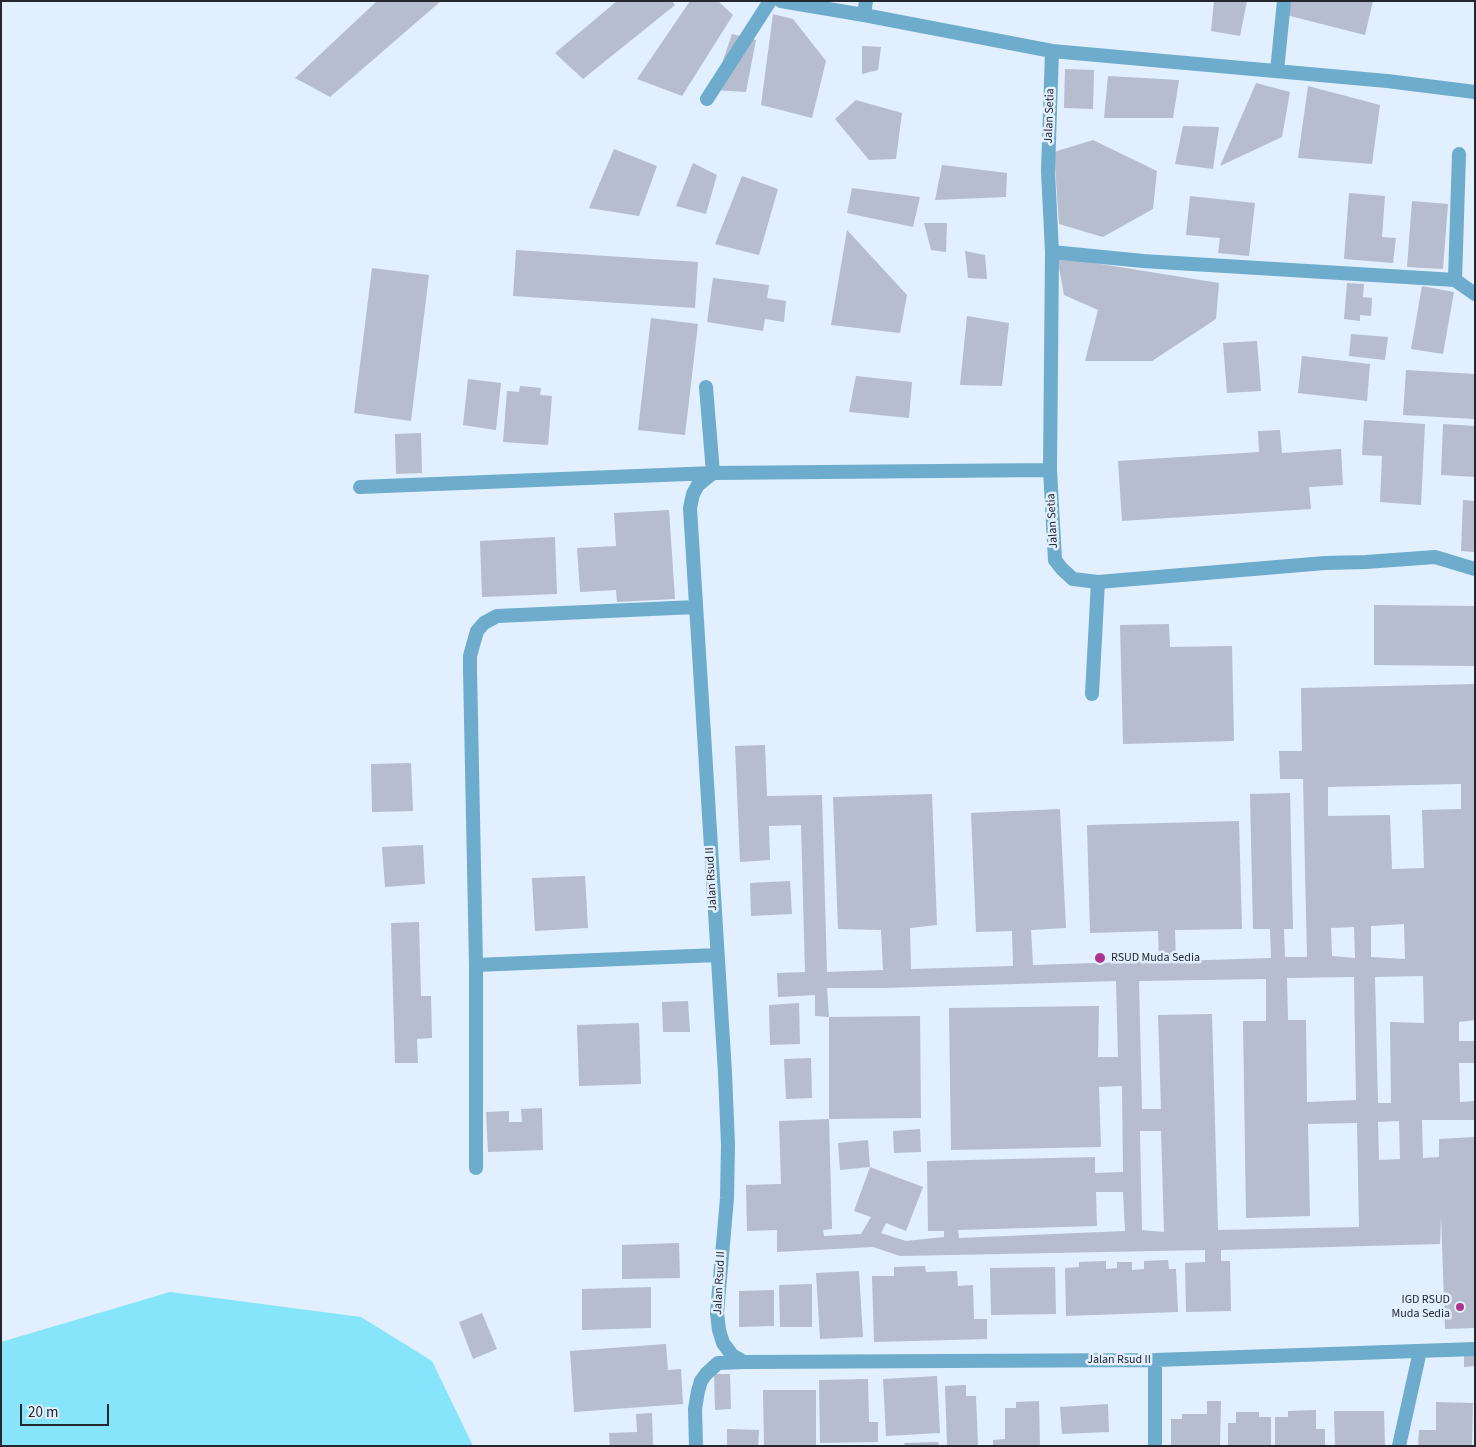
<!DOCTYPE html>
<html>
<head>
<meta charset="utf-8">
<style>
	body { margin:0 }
	#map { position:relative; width:1476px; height:1447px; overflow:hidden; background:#e1effe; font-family:"Source Sans 3",sans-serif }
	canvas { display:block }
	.frame { position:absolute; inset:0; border:2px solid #23282e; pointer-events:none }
	.scale { position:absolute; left:20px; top:1404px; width:89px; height:22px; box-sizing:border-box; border:2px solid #23282e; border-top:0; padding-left:6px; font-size:15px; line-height:18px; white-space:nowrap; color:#23282e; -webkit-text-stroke:4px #e1effe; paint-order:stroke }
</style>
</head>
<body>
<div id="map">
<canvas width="1476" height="1447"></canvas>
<div class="frame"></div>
<div class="scale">20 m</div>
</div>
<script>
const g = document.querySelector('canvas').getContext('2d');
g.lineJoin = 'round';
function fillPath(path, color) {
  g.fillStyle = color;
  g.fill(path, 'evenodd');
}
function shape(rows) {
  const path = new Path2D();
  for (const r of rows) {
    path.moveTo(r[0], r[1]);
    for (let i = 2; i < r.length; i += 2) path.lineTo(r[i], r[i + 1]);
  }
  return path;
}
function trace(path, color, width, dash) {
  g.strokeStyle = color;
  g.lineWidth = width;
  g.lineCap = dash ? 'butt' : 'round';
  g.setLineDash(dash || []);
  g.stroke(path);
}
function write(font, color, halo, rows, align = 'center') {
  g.font = font + ' "Source Sans 3",sans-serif';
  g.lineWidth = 5;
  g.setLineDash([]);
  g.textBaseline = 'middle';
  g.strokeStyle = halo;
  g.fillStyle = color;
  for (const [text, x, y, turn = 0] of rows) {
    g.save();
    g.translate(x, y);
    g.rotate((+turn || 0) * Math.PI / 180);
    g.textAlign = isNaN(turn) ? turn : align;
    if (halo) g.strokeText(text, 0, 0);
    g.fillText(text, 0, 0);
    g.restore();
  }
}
fillPath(shape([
	[170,1292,361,1317,432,1361,473,1446,1,1446,1,1342]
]), '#86e5fa');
fillPath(shape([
	[377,1,441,1,330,97,295,78],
	[617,1,672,1,675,5,583,79,555,53],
	[690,1,718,1,733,15,682,96,637,79],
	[1214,1,1247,1,1240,36,1211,31],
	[1290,1,1373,1,1365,35,1286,15],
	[773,14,793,19,826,61,812,118,761,105],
	[732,34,756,40,746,92,713,90],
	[862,46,881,47,878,70,862,74],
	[1065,69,1094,70,1093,109,1064,108],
	[1108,76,1179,80,1173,118,1104,118],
	[1256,83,1290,92,1282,137,1220,166],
	[1308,86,1380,105,1372,164,1298,158],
	[856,100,902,113,896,159,869,160,835,119],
	[1183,126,1219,127,1213,169,1175,164],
	[1093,140,1157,171,1153,209,1103,237,1059,224,1054,152],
	[614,149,657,166,639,216,589,208],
	[693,163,717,175,706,214,676,206],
	[942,165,1007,173,1006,197,935,200],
	[742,176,778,189,759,255,715,244],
	[852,188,920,197,913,227,847,213],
	[1349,193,1385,196,1382,237,1396,238,1393,263,1344,259],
	[1190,196,1255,203,1249,256,1218,253,1220,238,1186,235],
	[1412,201,1448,204,1443,269,1407,267],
	[924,223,947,223,946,252,931,250],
	[847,230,907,295,900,333,831,325],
	[516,250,698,262,695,308,513,296],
	[965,251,985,255,987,279,968,278],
	[1057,257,1219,283,1216,319,1152,361,1085,361,1098,310,1064,295],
	[372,268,429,275,411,421,354,413],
	[713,278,769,285,767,298,786,301,784,322,765,319,763,331,707,322],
	[1347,283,1364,284,1363,297,1372,298,1371,316,1360,315,1360,321,1344,319],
	[1422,286,1454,292,1443,354,1411,349],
	[967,316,1009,323,1002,386,960,385],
	[651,318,698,324,685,435,638,430],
	[1351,334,1388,337,1385,360,1349,356],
	[1257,341,1261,391,1227,393,1223,343],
	[1302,356,1370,364,1367,401,1298,393],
	[1406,370,1475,374,1475,419,1403,415],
	[856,376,912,382,909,418,849,412],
	[468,379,501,383,496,430,463,425],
	[520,386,541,388,540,395,552,396,548,445,503,442,507,391,519,392],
	[1364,420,1425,424,1421,505,1380,502,1382,456,1362,455],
	[1443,424,1475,426,1475,477,1441,475],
	[1280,430,1282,453,1341,449,1343,485,1309,487,1311,509,1122,521,1118,461,1259,452,1258,431],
	[421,433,422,473,396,474,395,434],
	[1463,500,1475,501,1475,552,1461,551],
	[669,510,675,599,617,602,616,590,580,592,577,548,616,546,614,513],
	[555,537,557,594,482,597,480,541],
	[1374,605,1475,606,1475,666,1374,665],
	[1169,624,1170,647,1232,646,1234,741,1123,744,1120,625],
	[1475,684,1475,1020,1459,1022,1459,1041,1475,1041,1475,1063,1459,1063,1460,1102,1475,1101,1475,1120,1422,1120,1423,1158,1439,1157,1439,1139,1475,1137,1475,1328,1445,1329,1441,1216,1440,1244,1221,1250,1221,1261,1230,1261,1231,1311,1186,1312,1185,1263,1205,1262,1205,1250,900,1256,873,1247,777,1252,777,1230,747,1231,746,1185,781,1184,779,1121,829,1119,829,1017,815,1016,815,995,778,997,777,973,805,972,801,825,769,826,770,860,740,862,735,746,765,745,767,796,822,795,827,972,883,970,881,930,838,929,833,797,932,794,937,925,910,928,911,969,1013,966,1012,931,976,932,971,813,1060,809,1066,928,1031,930,1033,965,1159,961,1158,931,1090,933,1087,825,1239,821,1242,929,1175,930,1176,961,1271,958,1270,929,1253,929,1250,794,1290,793,1293,929,1284,929,1285,957,1307,957,1303,779,1280,779,1279,751,1302,751,1301,688],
	[1461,784,1461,809,1422,810,1424,868,1392,869,1390,815,1328,816,1328,787],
	[1404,924,1405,959,1371,957,1371,926],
	[1354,927,1355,958,1332,956,1331,928],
	[1423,976,1424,1023,1390,1022,1391,1103,1378,1103,1375,977],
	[1354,977,1356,1100,1307,1102,1306,1020,1288,1020,1287,978],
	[1266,979,1266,1021,1243,1021,1246,1218,1310,1216,1308,1124,1357,1123,1359,1227,1218,1230,1212,1014,1158,1015,1161,1109,1142,1109,1139,981],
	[1116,981,1118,1057,1098,1057,1099,1006,949,1008,951,1150,1101,1147,1099,1087,1122,1086,1123,1172,1095,1173,1095,1157,927,1161,928,1231,944,1231,944,1237,906,1241,881,1233,886,1223,906,1231,923,1187,870,1167,854,1211,871,1217,861,1234,824,1236,823,1230,832,1229,829,1119,921,1118,920,1016,829,1017,827,988,883,988],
	[1399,1121,1400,1159,1379,1160,1378,1122],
	[1140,1131,1161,1131,1164,1232,1142,1230],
	[1096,1192,1123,1192,1125,1231,959,1238,958,1230,1097,1226],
	[411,763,413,811,372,812,371,764],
	[423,845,425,884,385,887,382,847],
	[585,876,588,928,535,931,532,878],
	[790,881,792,914,751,916,750,883],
	[419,922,421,996,431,996,432,1038,417,1039,418,1063,395,1063,391,923],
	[688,1001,690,1032,663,1032,662,1002],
	[799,1003,800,1044,770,1045,769,1005],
	[639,1023,641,1084,579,1086,577,1025],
	[811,1058,812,1098,786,1099,784,1059],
	[542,1108,543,1150,488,1152,486,1112,509,1111,509,1122,522,1122,521,1109],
	[920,1129,921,1152,894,1153,893,1131],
	[868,1140,870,1167,840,1170,838,1143],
	[679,1243,680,1278,622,1279,622,1245],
	[1168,1260,1169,1269,1176,1269,1178,1312,1066,1316,1065,1268,1079,1267,1079,1262,1106,1261,1106,1269,1117,1268,1117,1262,1132,1262,1132,1270,1144,1269,1144,1261],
	[925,1266,926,1272,957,1271,958,1286,973,1285,974,1319,987,1319,987,1339,874,1342,872,1276,894,1276,894,1267],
	[1055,1267,1056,1314,991,1315,990,1268],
	[859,1271,863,1337,820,1339,816,1273],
	[812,1284,812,1327,780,1327,779,1285],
	[651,1287,651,1328,582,1330,582,1289],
	[774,1290,774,1326,739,1327,739,1291],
	[482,1313,497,1349,473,1359,459,1322],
	[666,1344,668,1370,681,1369,683,1404,574,1412,570,1351],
	[1475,1354,1475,1366,1464,1367,1464,1355],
	[714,1374,730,1374,731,1409,715,1410],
	[937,1376,940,1433,886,1436,883,1379],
	[868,1379,869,1422,878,1422,878,1442,820,1443,819,1380],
	[966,1385,966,1396,976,1396,978,1446,947,1446,945,1386],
	[763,1390,816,1390,816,1446,764,1446],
	[1039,1401,1040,1446,993,1446,993,1440,1005,1439,1005,1408,1016,1408,1016,1402],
	[1207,1401,1221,1401,1220,1446,1171,1446,1171,1419,1182,1419,1182,1414,1207,1414],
	[1436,1402,1473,1403,1472,1446,1418,1446,1419,1430,1436,1430],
	[1108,1404,1109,1432,1062,1434,1060,1407],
	[1316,1410,1316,1429,1325,1429,1325,1446,1275,1446,1275,1417,1288,1417,1288,1411],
	[1334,1411,1384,1411,1385,1446,1335,1446],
	[1236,1412,1259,1412,1259,1417,1271,1417,1271,1446,1228,1446,1228,1423,1236,1423],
	[652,1413,653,1446,610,1446,609,1433,637,1432,636,1414],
	[727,1429,759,1430,758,1446,727,1446],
	[938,1442,939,1446,905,1446,904,1443]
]), '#b6bdce');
trace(shape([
	[1092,694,1098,582]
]), '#6daccc', 14);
trace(shape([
	[781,1,864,15,1052,51,1387,81,1475,92],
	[864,15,866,1],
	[1052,51,1048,171,1052,252,1050,470,1055,560,1062,569,1073,579,1098,582,1325,563,1366,562,1435,557,1475,569],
	[1277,71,1284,1],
	[707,99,770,1],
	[1459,154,1455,280,1475,294],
	[1052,252,1143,261,1455,280],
	[706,387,713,473],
	[713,473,698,485,693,494,690,508,725,1073,728,1145,727,1198,717,1313,719,1330,723,1343,732,1355,744,1362,1155,1360,1475,1349],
	[360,487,713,473,1050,470],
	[476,965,717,955],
	[476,1168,476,965,470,669,470,656,477,631,484,623,497,616,696,607],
	[1155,1360,1155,1446],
	[696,1446,695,1409,698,1391,701,1381,706,1374,718,1363,744,1362],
	[1399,1446,1420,1351]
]), '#6daccc', 14);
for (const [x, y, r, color] of [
	[1100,958,6,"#ad368c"],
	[1460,1307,5,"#ad368c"]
]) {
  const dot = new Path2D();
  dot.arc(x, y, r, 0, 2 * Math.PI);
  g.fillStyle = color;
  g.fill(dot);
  trace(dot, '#e1effe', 2);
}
write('12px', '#23282e', '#e1effe', [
	["Jalan Setia",1050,116,-88],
	["Jalan Setia",1053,521,-93],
	["Jalan Rsud II",712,879,-93],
	["Jalan Rsud II",720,1283,-87],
	["Jalan Rsud II",1119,1360]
]);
write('12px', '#23282e', '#e1effe', [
	["RSUD Muda Sedia",1111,958],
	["IGD RSUD",1450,1300,"right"],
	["Muda Sedia",1450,1314,"right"]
], 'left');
</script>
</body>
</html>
